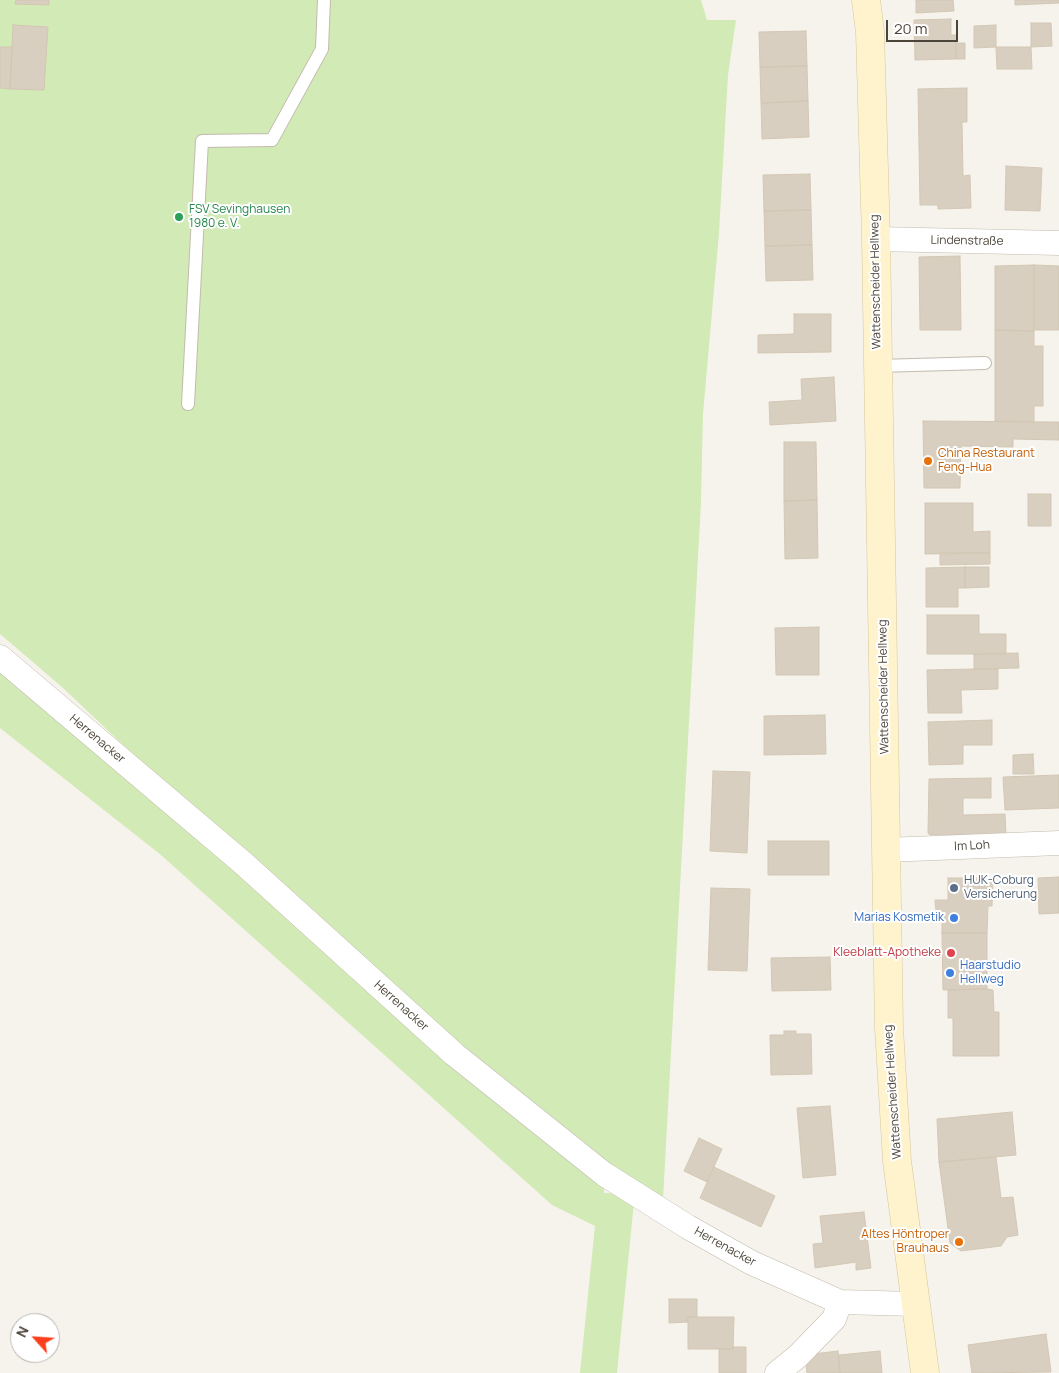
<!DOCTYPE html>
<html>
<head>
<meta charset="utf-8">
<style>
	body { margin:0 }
	#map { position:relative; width:1059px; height:1373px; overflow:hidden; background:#f6f3ec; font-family:Manrope,sans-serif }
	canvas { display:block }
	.north { position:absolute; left:10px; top:1313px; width:50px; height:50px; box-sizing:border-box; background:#fff; border:1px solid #b7b4b0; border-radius:50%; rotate:296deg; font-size:14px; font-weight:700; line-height:20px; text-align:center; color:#4b4439 }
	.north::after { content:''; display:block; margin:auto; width:18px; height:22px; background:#fc3f1d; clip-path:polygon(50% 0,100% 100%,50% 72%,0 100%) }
	.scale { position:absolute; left:886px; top:20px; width:72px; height:22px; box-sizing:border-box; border:2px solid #4b4439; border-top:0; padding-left:6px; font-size:15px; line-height:18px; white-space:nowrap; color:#4b4439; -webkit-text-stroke:4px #fff; paint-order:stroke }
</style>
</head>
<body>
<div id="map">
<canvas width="1059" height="1373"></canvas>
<div class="north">N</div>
<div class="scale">20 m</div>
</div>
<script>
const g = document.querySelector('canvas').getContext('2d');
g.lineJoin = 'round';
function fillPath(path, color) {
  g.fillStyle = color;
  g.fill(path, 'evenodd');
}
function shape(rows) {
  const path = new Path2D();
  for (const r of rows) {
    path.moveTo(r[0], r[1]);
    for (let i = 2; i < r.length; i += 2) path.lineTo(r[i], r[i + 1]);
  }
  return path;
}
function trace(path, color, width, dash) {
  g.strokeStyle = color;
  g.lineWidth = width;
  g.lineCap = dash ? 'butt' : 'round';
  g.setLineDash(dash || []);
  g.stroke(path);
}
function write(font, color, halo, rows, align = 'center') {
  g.font = font + ' Manrope,sans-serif';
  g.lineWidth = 4;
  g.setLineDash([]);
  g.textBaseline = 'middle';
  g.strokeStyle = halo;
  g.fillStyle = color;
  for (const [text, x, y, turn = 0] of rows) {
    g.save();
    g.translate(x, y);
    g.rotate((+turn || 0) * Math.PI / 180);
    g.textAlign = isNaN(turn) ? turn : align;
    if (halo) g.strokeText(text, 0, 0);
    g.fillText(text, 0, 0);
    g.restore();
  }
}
fillPath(shape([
	[0,0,701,0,707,20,736,20,728,75,719,233,703,414,701,502,663,1199,557,1133,159,779,62,687,0,634],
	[0,664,604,1181,604,1193,627,1194,634,1202,617,1373,580,1373,595,1226,552,1205,161,855,0,728]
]), '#d2eab5');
const building = shape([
	[16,0,49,0,49,5,15,4,16,0],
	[916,0,953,0,954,11,916,13,916,0],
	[1015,0,1059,0,1059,3,1015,5,1015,0],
	[951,19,951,35,956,35,956,59,915,60,914,20,951,19],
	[1031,23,1051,23,1052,46,1031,47,1031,23],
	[13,25,48,27,44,90,10,89,13,25],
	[996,25,996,47,974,48,974,26,996,25],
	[806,31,807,66,760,67,759,32,806,31],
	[956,43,965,43,965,59,956,59,956,43],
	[0,47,12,47,10,89,0,88,0,47],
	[996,47,1031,47,1032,69,997,69,996,47],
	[807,66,808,101,761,103,760,67,807,66],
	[967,88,967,122,962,122,963,176,970,175,971,208,938,209,938,205,920,205,918,89,967,88],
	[808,101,809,137,762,139,761,103,808,101],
	[1006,166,1042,168,1040,211,1005,210,1006,166],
	[810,174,811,210,764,211,763,175,810,174],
	[811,210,812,245,765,246,764,211,811,210],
	[812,245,813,280,766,281,765,246,812,245],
	[960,256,961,330,920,330,919,257,960,256],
	[1034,265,1034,331,995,330,995,266,1034,265],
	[1034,265,1059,266,1059,330,1034,330,1034,265],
	[794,314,831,314,831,352,758,353,758,335,794,334,794,314],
	[995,330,1034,331,1034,346,1043,346,1043,406,1034,406,1034,422,995,421,995,330],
	[834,377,836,421,770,425,769,402,802,400,801,379,834,377],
	[923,421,1059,422,1059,440,1013,439,1013,447,961,446,960,488,924,488,923,421],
	[784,442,816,442,817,500,784,501,784,442],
	[1028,494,1051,494,1051,526,1028,526,1028,494],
	[817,500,818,558,785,559,784,501,817,500],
	[925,503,973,503,973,532,990,531,990,553,925,554,925,503],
	[940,553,990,553,990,564,940,565,940,553],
	[965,567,989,567,989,587,965,588,965,567],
	[965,567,965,588,958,588,958,607,926,607,926,568,965,567],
	[927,615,979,615,979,634,1006,634,1006,654,927,654,927,615],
	[819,627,819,675,776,675,775,628,819,627],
	[1018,653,1019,668,974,669,974,654,1018,653],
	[974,669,998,669,998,689,961,690,962,713,928,713,927,670,974,669],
	[825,715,826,754,764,755,764,716,825,715],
	[992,720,992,745,963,745,963,764,929,765,928,722,992,720],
	[1033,754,1034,774,1013,774,1013,755,1033,754],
	[713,771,750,772,747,853,710,851,713,771],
	[1059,775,1059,808,1005,810,1003,777,1059,775],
	[991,778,991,798,963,798,963,815,1005,814,1006,834,930,835,928,833,929,779,991,778],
	[768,841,829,841,829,875,768,875,768,841],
	[1059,877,1059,913,1039,914,1038,878,1059,877],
	[948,878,993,878,992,906,988,906,987,933,942,933,942,910,936,911,935,900,948,900,948,878],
	[711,888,750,889,747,971,708,970,711,888],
	[942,933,987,933,987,989,943,990,942,933],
	[830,957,831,990,772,991,771,958,830,957],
	[987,989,993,990,994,1012,999,1012,999,1056,953,1056,953,1018,948,1018,948,990,987,989],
	[784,1031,796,1031,796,1034,811,1034,812,1074,771,1075,770,1035,784,1035,784,1031],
	[830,1106,836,1175,803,1178,797,1108,830,1106],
	[1012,1112,1016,1155,939,1162,937,1119,1012,1112],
	[699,1138,722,1149,707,1182,684,1171,699,1138],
	[996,1157,1001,1198,1013,1197,1018,1235,1007,1237,1001,1246,961,1251,950,1243,939,1162,996,1157],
	[714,1167,775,1196,761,1227,700,1198,714,1167],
	[864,1212,871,1268,856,1270,856,1262,815,1268,813,1244,823,1243,820,1216,864,1212],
	[669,1299,697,1299,697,1317,688,1317,688,1322,669,1323,669,1299],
	[688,1317,734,1317,733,1349,688,1349,688,1317],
	[1046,1334,1051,1372,972,1373,968,1345,1046,1334],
	[733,1347,746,1347,746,1373,719,1373,719,1349,733,1349,733,1347],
	[838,1351,840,1373,807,1373,805,1355,838,1351],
	[880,1351,882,1373,840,1373,839,1355,880,1351]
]);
fillPath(building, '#d8cfc1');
trace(building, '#d3c7b4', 1);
const lane = shape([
	[878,366,985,363],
	[188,404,202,141,272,140,322,49,324,0]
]);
const street = shape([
	[876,239,1059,243],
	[0,657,243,863,454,1054,604,1174,688,1227,752,1263,840,1302,915,1304],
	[886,850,1059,843],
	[777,1373,798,1356,834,1319,840,1302]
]);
const secondary = shape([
	[866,0,870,32,876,239,889,1028,897,1161,925,1373]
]);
trace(lane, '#c2bbae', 14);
trace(street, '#c2bbae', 25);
trace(secondary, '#d6c79b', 29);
trace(lane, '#fff', 12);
trace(street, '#fff', 24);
trace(secondary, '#fff3cd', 28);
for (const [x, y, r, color] of [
	[179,217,5,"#2e9e5b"],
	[928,461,5,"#e8710a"],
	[954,888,5,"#5c6f8a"],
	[954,918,5,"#3f7fe0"],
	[951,953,5,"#e0444e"],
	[950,973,5,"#3f7fe0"],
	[959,1242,5,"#e8710a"]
]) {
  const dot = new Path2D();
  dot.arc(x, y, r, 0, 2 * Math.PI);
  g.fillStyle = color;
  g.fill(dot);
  trace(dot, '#fff', 2);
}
write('12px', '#27864d', '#fff', [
	["FSV Sevinghausen",189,210],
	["1980 e. V.",189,224]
], 'left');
write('12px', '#4b4439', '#fff', [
	["Lindenstraße",967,241,1],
	["Wattenscheider Hellweg",876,282,-91],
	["Wattenscheider Hellweg",884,687,-91],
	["Herrenacker",97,739,40],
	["Im Loh",972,846,-3],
	["Herrenacker",401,1006,42],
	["Wattenscheider Hellweg",893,1092,-94],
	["Herrenacker",725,1247,29]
]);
write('12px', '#c56008', '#fff', [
	["China Restaurant",938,454],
	["Feng-Hua",938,468],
	["Altes Höntroper",949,1235,"right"],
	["Brauhaus",949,1249,"right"]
], 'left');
write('12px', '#4e5e75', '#fff', [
	["HUK-Coburg",964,881],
	["Versicherung",964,895]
], 'left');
write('12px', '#366cbe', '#fff', [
	["Marias Kosmetik",944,918],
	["Haarstudio",960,966,"left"],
	["Hellweg",960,980,"left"]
], 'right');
write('12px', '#be3a42', '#fff', [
	["Kleeblatt-Apotheke",941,953]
], 'right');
</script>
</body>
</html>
